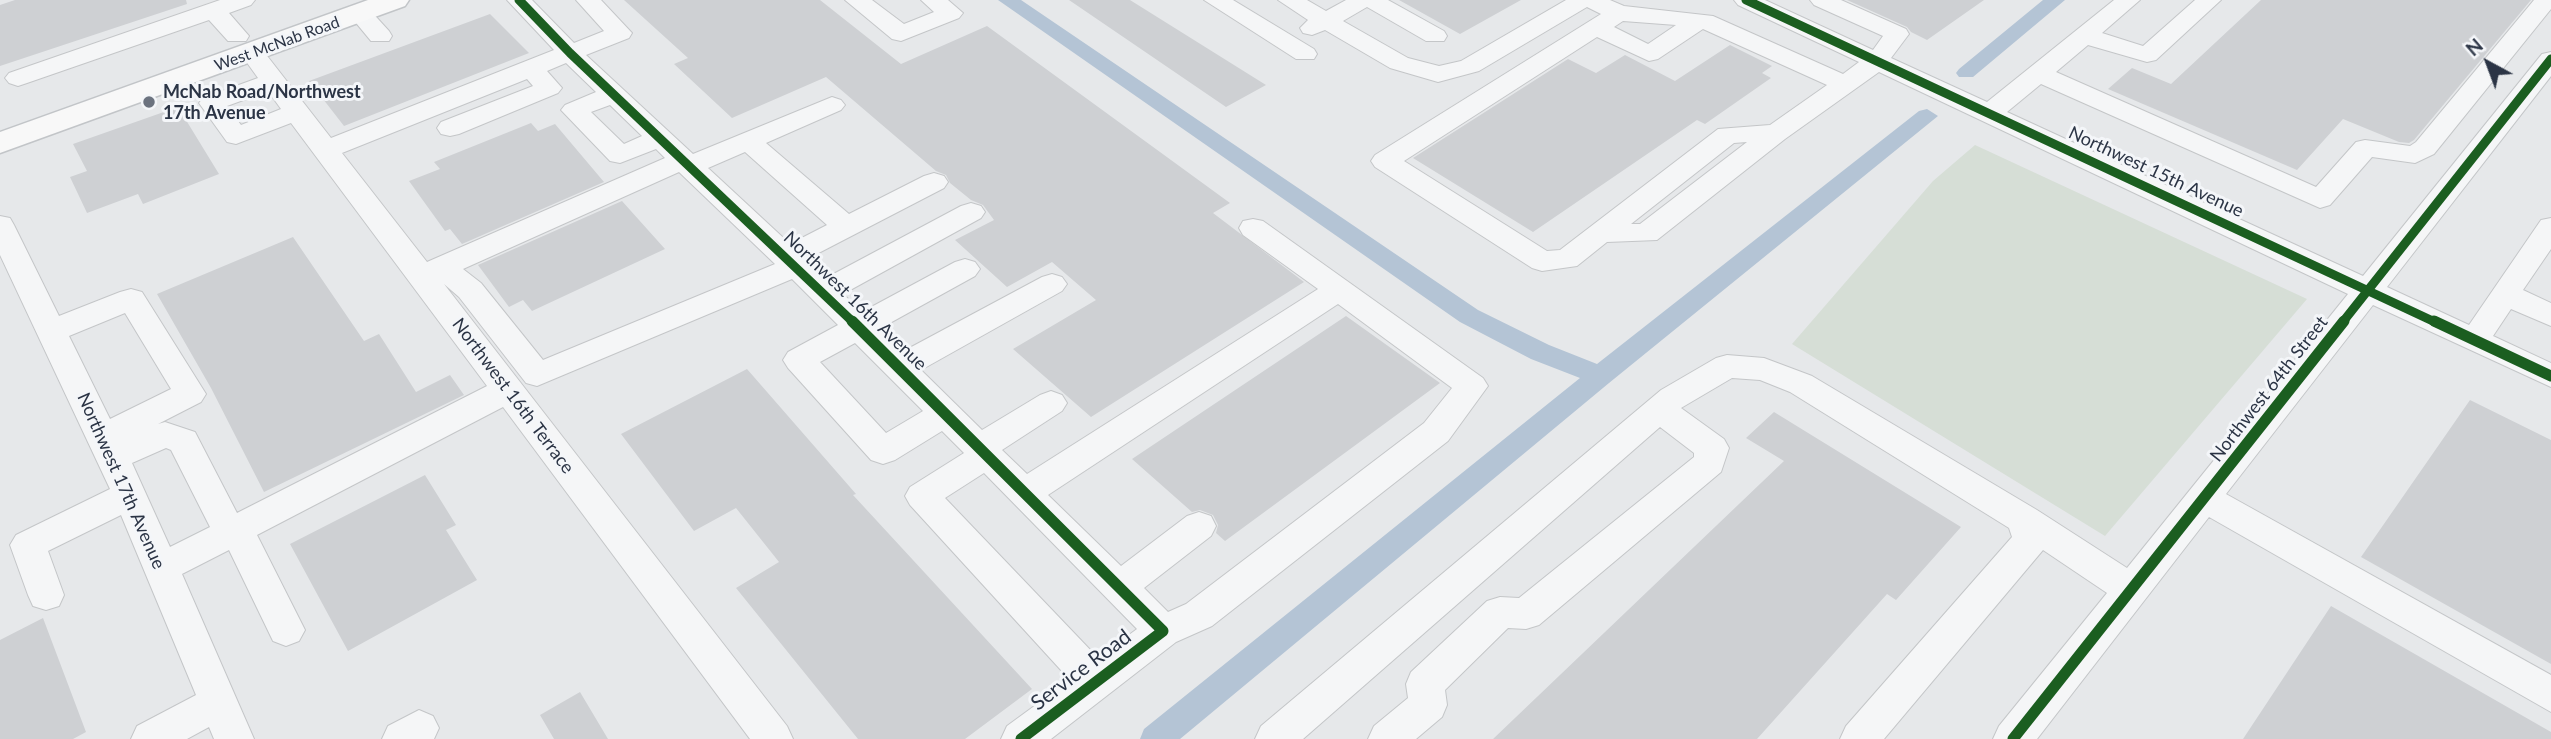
<!DOCTYPE html>
<html>
<head>
<meta charset="utf-8">
<style>
	body { margin:0 }
	#map { position:relative; width:2551px; height:739px; overflow:hidden; background:#e6e8ea; font-family:Lato,sans-serif }
	canvas { display:block }
	.north { position:absolute; left:2453px; top:28px; width:70px; height:70px; -webkit-text-stroke:5px #f4f6f9; paint-order:stroke; rotate:319deg; font-size:19px; font-weight:700; line-height:28px; text-align:center; color:#2b3445 }
	.north::after { content:''; display:block; margin:auto; width:24px; height:32px; background:#2b3445; clip-path:polygon(50% 0,100% 100%,50% 72%,0 100%) }
</style>
</head>
<body>
<div id="map">
<canvas width="2551" height="739"></canvas>
<div class="north">N</div>
</div>
<script>
const g = document.querySelector('canvas').getContext('2d');
g.lineJoin = 'round';
function fillPath(path, color) {
  g.fillStyle = color;
  g.fill(path, 'evenodd');
}
function shape(rows) {
  const path = new Path2D();
  for (const r of rows) {
    path.moveTo(r[0], r[1]);
    for (let i = 2; i < r.length; i += 2) path.lineTo(r[i], r[i + 1]);
  }
  return path;
}
function trace(path, color, width, dash) {
  g.strokeStyle = color;
  g.lineWidth = width;
  g.lineCap = dash ? 'butt' : 'round';
  g.setLineDash(dash || []);
  g.stroke(path);
}
function write(font, color, halo, rows, align = 'center') {
  g.font = font + ' Lato,sans-serif';
  g.lineWidth = 6;
  g.setLineDash([]);
  g.textBaseline = 'middle';
  g.strokeStyle = halo;
  g.fillStyle = color;
  for (const [text, x, y, turn = 0] of rows) {
    g.save();
    g.translate(x, y);
    g.rotate((+turn || 0) * Math.PI / 180);
    g.textAlign = isNaN(turn) ? turn : align;
    if (halo) g.strokeText(text, 0, 0);
    g.fillText(text, 0, 0);
    g.restore();
  }
}
fillPath(shape([
	[1975,145,2307,299,2105,536,1792,344,1933,181]
]), '#d6ded6');
fillPath(shape([
	[998,0,1021,0,1478,310,1549,345,1597,364,1919,111,1927,109,1938,116,1609,383,1180,739,1140,739,1144,729,1580,378,1531,359,1460,322,998,0],
	[2043,0,2065,0,1973,77,1959,77,1956,73,1959,69,2043,0]
]), '#b4c4d5');
fillPath(shape([
	[15,0,186,0,187,4,0,66,0,5],
	[624,0,820,0,901,64,987,26,1230,203,1213,213,1304,282,1091,417,1013,349,1096,300,1052,262,1007,287,955,240,994,220,983,205,971,200,950,183,946,175,936,171,826,77,732,118,674,64,688,58],
	[1069,0,1130,0,1266,85,1226,107],
	[1399,0,1521,0,1460,34],
	[1847,0,1984,0,1927,40,1911,32,1907,27],
	[2261,0,2531,0,2414,140,2409,143,2399,142,2343,119,2297,170,2108,89,2132,68,2171,84],
	[490,14,529,53,344,126,309,81],
	[1730,45,1772,66,1762,73,1771,78,1705,124,1697,120,1533,232,1413,158,1568,59,1596,73,1625,55,1675,81],
	[178,107,219,174,143,204,138,194,87,213,70,177,87,171,73,144],
	[531,123,538,131,555,124,604,182,462,244,450,229,445,231,409,181,440,169,434,162],
	[622,201,665,249,532,311,523,300,509,307,478,265],
	[293,237,364,341,379,334,416,392,450,375,464,395,264,492,211,388,157,294],
	[1346,316,1440,383,1225,541,1216,533,1218,525,1213,515,1200,510,1192,512,1132,459],
	[747,369,856,494,853,495,1032,689,965,739,858,739,736,588,779,562,736,508,694,531,621,434],
	[2470,400,2551,440,2551,664,2361,557],
	[1774,412,1961,527,1896,600,1887,594,1757,739,1493,739,1784,461,1746,438],
	[425,475,456,525,446,530,477,580,348,651,290,544],
	[2331,606,2551,732,2551,739,2243,739],
	[43,618,86,732,73,739,0,739,0,640],
	[580,692,608,739,554,739,540,715]
]), '#ced0d3');
const minor = shape([
	[220,0,255,0,251,5,229,13,249,36,246,41,228,41,209,20,27,83,18,86,9,83,5,78,9,73,220,0],
	[507,0,532,0,574,43,604,31,576,0,601,0,632,33,629,38,586,55,693,154,832,97,841,100,845,105,841,110,766,143,849,214,924,176,934,173,944,176,948,182,944,188,807,259,826,278,961,206,971,203,981,206,985,212,981,218,843,294,862,312,955,262,965,259,975,262,980,269,975,276,879,329,902,352,1042,277,1052,274,1062,277,1067,284,1062,291,921,370,982,430,1040,395,1051,391,1062,395,1067,403,1062,411,1002,450,1027,474,1318,289,1243,235,1239,228,1243,221,1253,219,1263,221,1483,378,1488,386,1448,441,1212,626,1176,642,1051,739,1001,739,1007,726,1070,680,910,505,905,496,910,487,964,453,942,431,895,460,883,464,871,460,788,368,783,360,788,352,838,325,792,279,537,386,526,383,459,297,444,284,787,726,793,739,750,739,503,407,257,535,305,630,299,641,286,646,273,641,229,550,182,574,254,739,214,739,209,727,187,739,131,739,137,726,196,695,121,515,48,551,64,595,59,606,46,610,33,606,28,595,10,545,16,535,110,489,0,255,0,216,10,218,14,225,59,316,120,292,131,289,142,292,206,394,201,402,158,424,165,422,195,432,237,513,487,386,291,123,236,144,227,142,199,103,203,98,258,78,240,53,243,48,261,48,331,138,554,50,507,0],
	[566,63,596,92,565,105,561,110,610,161,620,163,656,149,665,158,427,262,342,153,527,79,533,86,441,122,437,128,441,134,450,136,459,134,558,93,562,88,547,71,566,63],
	[268,91,281,109,241,125,227,106,268,91],
	[610,105,642,136,624,144,591,112,610,105],
	[745,152,827,225,790,244,708,168,745,152],
	[679,172,775,264,543,360,481,283,463,269,679,172],
	[1338,304,1452,388,1424,423,1186,604,1168,612,1144,588,1211,536,1216,526,1211,516,1199,512,1187,516,1121,566,1048,495,1338,304],
	[125,313,171,389,110,419,69,336,125,313],
	[855,343,923,411,886,433,820,362,855,343],
	[166,448,171,450,210,527,170,547,132,463,166,448],
	[984,473,1137,629,1098,658,945,498,984,473],
	[845,0,872,0,904,24,934,12,921,0,948,0,963,13,959,18,901,41,892,39,845,0],
	[1204,0,1233,0,1314,49,1317,54,1314,59,1296,59,1204,0],
	[1278,0,1307,0,1326,11,1346,0,1388,0,1444,31,1447,36,1444,41,1426,41,1367,7,1343,21,1408,58,1439,66,1461,61,1566,0,1610,0,1624,6,1713,16,1843,74,1859,62,1738,5,1734,0,1765,0,1873,50,1883,36,1814,5,1810,0,1841,0,1906,29,1909,34,1891,58,1987,102,2114,0,2140,0,2102,33,2143,46,2195,0,2221,0,2156,60,2147,62,2088,45,2056,72,2316,187,2356,142,2365,140,2410,146,2416,142,2534,0,2551,0,2551,9,2434,154,2415,163,2372,157,2330,205,2320,208,2041,84,2007,112,2363,276,2542,54,2551,52,2551,76,2387,287,2469,325,2541,220,2551,218,2551,249,2523,290,2551,303,2551,326,2511,309,2493,336,2551,363,2551,387,2373,305,2226,494,2551,675,2551,712,2209,517,2037,739,1993,739,1999,726,2107,593,2043,550,1884,739,1840,739,1846,726,2012,537,2009,528,1790,392,1760,380,1732,378,1681,408,1724,439,1729,448,1721,472,1539,625,1526,629,1508,628,1445,690,1447,705,1442,717,1416,739,1368,739,1374,726,1408,698,1406,684,1411,672,1487,601,1500,597,1519,598,1694,457,1694,453,1660,427,1303,739,1255,739,1261,726,1661,390,1716,358,1727,355,1764,358,1812,376,2037,510,2127,568,2348,294,1879,72,1785,139,1657,240,1607,242,1577,266,1542,271,1532,268,1375,167,1371,161,1375,155,1601,14,1587,7,1479,71,1438,82,1390,68,1325,30,1312,35,1303,33,1300,28,1308,20,1278,0],
	[1623,21,1676,25,1648,44,1614,27,1623,21],
	[1703,29,1827,85,1770,125,1718,129,1560,250,1547,251,1404,161,1597,37,1649,61,1658,59,1703,29],
	[1747,142,1640,224,1631,224,1734,143,1747,142],
	[360,6,368,8,389,31,392,36,389,41,371,41,352,18,348,13,352,8,360,6],
	[419,710,433,716,439,728,434,739,382,739,388,726,419,710]
]);
const major = shape([
	[368,0,409,0,405,6,0,153,0,132,368,0]
]);
trace(minor, '#c4c6c8', 2);
trace(major, '#c2c5c8', 3);
fillPath(minor, '#f5f6f7');
fillPath(major, '#f8f8f8');
trace(shape([
	[519,0,570,53,854,323],
	[1746,0,2437,323],
	[2342,323,2551,59]
]), '#1b5e20', 9);
trace(shape([
	[852,321,1163,631,1021,739],
	[2434,321,2551,376],
	[2013,739,2344,321]
]), '#1b5e20', 11);
for (const [x, y, r, color] of [
	[149,102,7,"#6c737f"]
]) {
  const dot = new Path2D();
  dot.arc(x, y, r, 0, 2 * Math.PI);
  g.fillStyle = color;
  g.fill(dot);
  trace(dot, '#f4f6f9', 2.5);
}
write('16px', '#2b3445', '#f4f6f9', [
	["West McNab Road",277,44,-20]
]);
write('bold 18px', '#2b3445', '#f4f6f9', [
	["McNab Road/Northwest",163,92],
	["17th Avenue",163,113]
], 'left');
write('18px', '#2b3445', '#f4f6f9', [
	["Northwest 15th Avenue",2156,172,25],
	["Northwest 16th Avenue",855,301,44],
	["Northwest 64th Street",2269,389,-52],
	["Northwest 16th Terrace",513,396,53],
	["Northwest 17th Avenue",121,481,66]
]);
write('21px', '#2b3445', '#f4f6f9', [
	["Service Road",1081,670,-37]
]);
</script>
</body>
</html>
